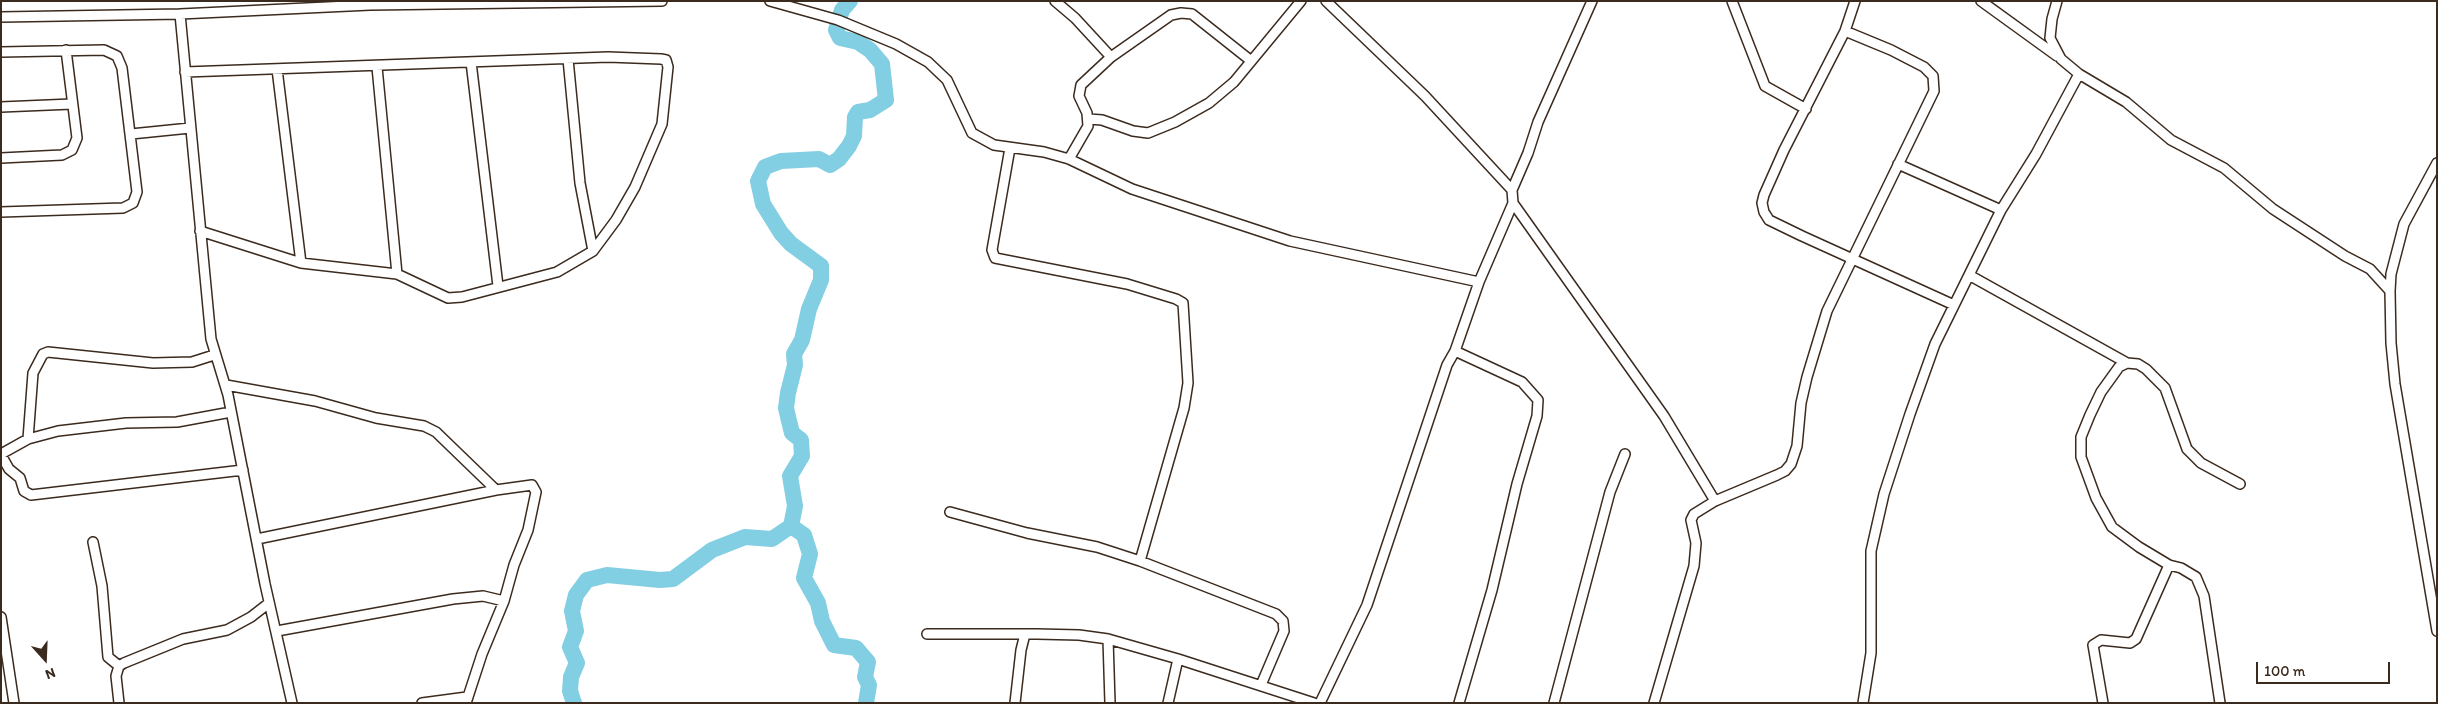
<!DOCTYPE html>
<html>
<head>
<meta charset="utf-8">
<style>
	body { margin:0 }
	#map { position:relative; width:2438px; height:704px; overflow:hidden; background:#fff; font-family:Itim,sans-serif }
	canvas { display:block }
	.frame { position:absolute; inset:0; border:2px solid #3b2a1e; pointer-events:none }
	.north { position:absolute; left:20px; top:634px; width:50px; height:50px; -webkit-text-stroke:4px #fff; paint-order:stroke; rotate:160deg; font-size:14px; font-weight:700; line-height:20px; text-align:center; color:#3b2a1e }
	.north::after { content:''; display:block; margin:auto; width:18px; height:22px; background:#3b2a1e; clip-path:polygon(50% 0,100% 100%,50% 72%,0 100%) }
	.scale { position:absolute; left:2256px; top:662px; width:134px; height:22px; box-sizing:border-box; border:2px solid #3b2a1e; border-top:0; padding-left:6px; font-size:15px; line-height:18px; white-space:nowrap; color:#3b2a1e; -webkit-text-stroke:4px #fff; paint-order:stroke }
</style>
</head>
<body>
<div id="map">
<canvas width="2438" height="704"></canvas>
<div class="frame"></div>
<div class="north">N</div>
<div class="scale">100 m</div>
</div>
<script>
const g = document.querySelector('canvas').getContext('2d');
g.lineJoin = 'round';
function shape(rows) {
  const path = new Path2D();
  for (const r of rows) {
    path.moveTo(r[0], r[1]);
    for (let i = 2; i < r.length; i += 2) path.lineTo(r[i], r[i + 1]);
  }
  return path;
}
function trace(path, color, width, dash) {
  g.strokeStyle = color;
  g.lineWidth = width;
  g.lineCap = dash ? 'butt' : 'round';
  g.setLineDash(dash || []);
  g.stroke(path);
}
trace(shape([
	[791,526,804,535,810,554,804,578,818,603,822,621,834,645,856,648,868,662,865,677,869,685,866,703],
	[574,703,570,691,571,677,577,663,570,647,576,631,572,611,576,595,587,580,607,575,660,580,673,579,712,550,745,537,772,539,791,526,795,506,790,476,802,456,801,440,792,433,789,421,786,408,788,393,795,365,794,354,802,340,809,309,821,280,821,266,791,244,781,233,763,204,758,181,765,167,781,161,819,159,830,165,839,159,849,146,854,136,855,117,858,112,870,110,886,100,882,64,870,50,858,42,840,38,836,30,842,10,850,1]
]), '#82cee2', 16);
const minor = shape([
	[770,1,838,20,896,44,928,62,947,80,972,133,994,145,1044,152,1069,159,1132,189,1290,241,1479,282],
	[1055,1,1075,18,1111,57],
	[1326,1,1425,96,1512,190],
	[1732,1,1765,86,1806,109],
	[1855,1,1845,31,1784,150,1764,195,1762,203,1764,212,1769,220,1802,236,1954,305],
	[1981,1,2057,56],
	[2057,1,2052,19,2050,38,2061,59,2079,74,2126,102,2171,140,2224,168,2273,209,2345,256,2370,269,2390,291],
	[180,14,211,339,228,395,265,584,292,703],
	[1,17,180,14,370,5,662,1],
	[1,52,104,50,117,56,122,68,137,192,133,203,123,208,1,212],
	[568,59,580,183,593,251],
	[471,62,498,286],
	[377,67,397,274],
	[277,69,301,263],
	[185,72,608,57,661,59,666,60,668,67,662,124,635,187,616,220,593,251,557,272,462,297,448,298,397,274,301,263,200,231],
	[1,107,72,104],
	[1089,119,1102,120,1133,131,1148,133,1175,122,1209,103,1234,82,1301,1],
	[131,134,190,128],
	[1010,148,992,250,995,258,1127,284,1176,299,1183,303,1188,383,1184,408,1140,561],
	[1,158,62,155,72,150,77,138,66,50],
	[1069,159,1088,126,1087,113,1079,96,1081,85,1111,57,1171,15,1181,13,1192,14,1250,60],
	[2437,163,2404,224,2391,274,2390,291,2391,343,2395,384,2437,631],
	[1898,164,2001,210],
	[1513,203,1664,416,1715,501],
	[1969,275,2127,363],
	[1455,351,1522,382,1538,400,1537,416,1517,484,1492,590,1459,703],
	[226,385,315,401,376,418,424,426,436,432,496,490],
	[28,439,33,373,43,354,48,352,153,363,192,362,214,355],
	[1,454,28,439,58,431,126,423,177,422,231,412],
	[1,455,9,469,20,478,24,491,31,495,243,470],
	[950,512,1027,533,1097,547,1140,561,1276,614,1283,621,1284,631,1261,685],
	[257,539,496,490,532,485,536,492,528,530,514,565,504,601,482,654,466,703],
	[93,542,102,586,108,657,119,666],
	[1,617,14,703],
	[277,631,453,599,483,596,504,601],
	[927,634,1037,634,1079,635,1108,639,1178,659,1314,703],
	[1108,639,1110,703],
	[119,703,116,676,119,666,124,663,183,639,227,630,251,617,269,603],
	[422,703,467,697],
	[1015,703,1021,650,1025,634],
	[1168,703,1178,659],
	[1320,703,1367,605,1447,365,1455,351,1479,282,1513,203,1512,190,1528,153,1538,122,1592,1],
	[1554,703,1610,492,1625,454],
	[1654,703,1694,566,1696,543,1691,520,1694,514,1715,501,1777,475,1785,471,1791,464,1797,446,1801,403,1807,377,1827,311,1934,91,1933,76,1924,67,1891,50,1845,31],
	[1863,703,1871,653,1871,551,1884,494,1910,414,1935,344,2001,210,2036,154,2079,74],
	[2103,703,2093,645,2101,640,2130,643,2136,639,2169,565],
	[2220,703,2204,596,2196,577,2181,568,2169,565,2139,547,2112,527,2096,498,2081,457,2081,437,2090,415,2101,392,2119,367,2127,363,2138,364,2146,369,2165,388,2187,449,2201,463,2240,484]
]);
trace(minor, '#3b2a1e', 12);
trace(minor, '#fff', 9);
</script>
</body>
</html>
